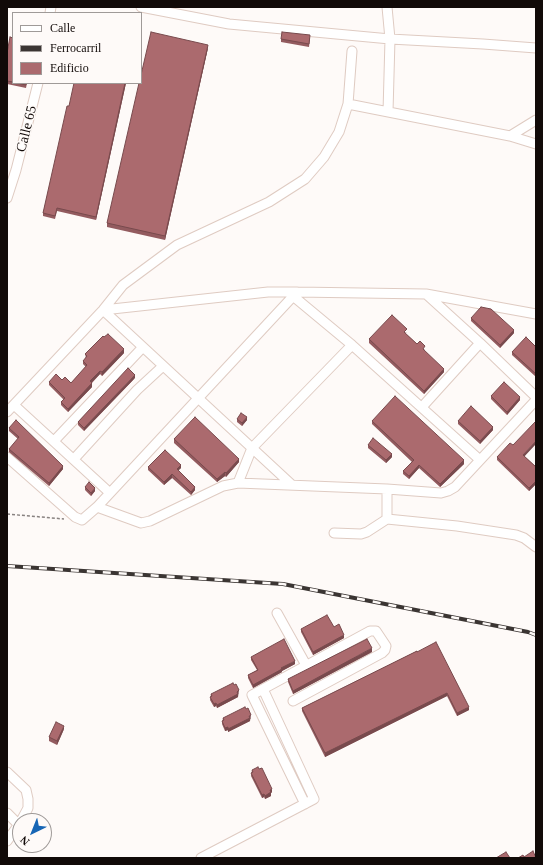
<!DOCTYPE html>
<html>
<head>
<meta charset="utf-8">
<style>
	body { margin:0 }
	#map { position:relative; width:543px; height:865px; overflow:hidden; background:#fefaf8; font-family:Georgia,serif }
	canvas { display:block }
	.frame { position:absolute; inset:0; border:8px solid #110a08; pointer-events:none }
	.legend { position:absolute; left:12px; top:12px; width:130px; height:72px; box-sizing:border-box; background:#fefaf8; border:1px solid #9f9a98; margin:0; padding:5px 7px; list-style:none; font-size:12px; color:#110a08 }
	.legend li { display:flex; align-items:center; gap:8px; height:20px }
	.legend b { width:20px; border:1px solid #9f9a98 }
	.north { position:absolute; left:12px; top:813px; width:40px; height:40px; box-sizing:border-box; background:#fefaf8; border:1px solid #9f9a98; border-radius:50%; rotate:223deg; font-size:11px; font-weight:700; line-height:16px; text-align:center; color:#110a08 }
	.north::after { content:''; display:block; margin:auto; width:14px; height:18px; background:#1766b5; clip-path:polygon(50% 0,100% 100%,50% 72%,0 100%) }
</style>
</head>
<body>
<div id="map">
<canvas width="543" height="865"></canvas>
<div class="frame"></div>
<ul class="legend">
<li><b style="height:5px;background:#fff"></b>Calle</li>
<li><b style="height:5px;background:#3b3533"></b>Ferrocarril</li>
<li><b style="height:11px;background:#ab6a6e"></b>Edificio</li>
</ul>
<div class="north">N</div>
</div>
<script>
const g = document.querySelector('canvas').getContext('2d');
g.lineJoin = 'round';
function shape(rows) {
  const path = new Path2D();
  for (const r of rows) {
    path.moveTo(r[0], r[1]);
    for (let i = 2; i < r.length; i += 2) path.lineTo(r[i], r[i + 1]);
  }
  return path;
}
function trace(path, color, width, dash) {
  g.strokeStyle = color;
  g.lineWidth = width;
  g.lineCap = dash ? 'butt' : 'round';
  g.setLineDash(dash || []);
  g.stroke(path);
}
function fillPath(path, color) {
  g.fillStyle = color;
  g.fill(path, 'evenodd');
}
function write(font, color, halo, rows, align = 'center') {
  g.font = font + ' Georgia,serif';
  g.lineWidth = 3;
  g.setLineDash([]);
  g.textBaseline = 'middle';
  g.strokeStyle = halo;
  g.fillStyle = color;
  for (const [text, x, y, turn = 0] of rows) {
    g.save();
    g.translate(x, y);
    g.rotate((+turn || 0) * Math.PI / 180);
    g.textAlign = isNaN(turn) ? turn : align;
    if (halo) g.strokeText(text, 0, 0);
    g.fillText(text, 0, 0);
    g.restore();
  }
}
const minor = shape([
	[141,7,229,24,390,39,483,44,536,48],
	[387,7,390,39,388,112],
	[50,13,51,7],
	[348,104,510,136,536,144],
	[510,136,536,120],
	[7,198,16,170,38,83],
	[426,294,480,343,536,397],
	[293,296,352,345,480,460],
	[103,310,268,292,297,292,426,294,536,314],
	[103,310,292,485],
	[14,405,110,493],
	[422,407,480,343],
	[7,412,103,310,123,285,177,245,269,202,305,179,324,157,339,132,348,104,352,51],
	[54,441,143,347],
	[7,457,75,517,82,520,97,507,297,292],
	[74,459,137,390,163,366],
	[238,483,252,448,352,345],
	[97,507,141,523,150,521,223,486,238,483,387,489,441,493,448,491,455,487,536,400],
	[387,519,387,489],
	[334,533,361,534,367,532,387,519,457,526,516,535,524,538,536,547],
	[277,613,306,665],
	[293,701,382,653,385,650,386,646,376,631,370,631,252,695,305,804],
	[7,772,26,790,28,799,28,808,21,821],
	[7,813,19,825],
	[7,841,20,823],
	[201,858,314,799,263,689]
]);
trace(minor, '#dfcbc2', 11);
trace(shape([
	[7,514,64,519]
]), '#888280', 1.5, [3, 2]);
trace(minor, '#fff', 9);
const rail = shape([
	[7,566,283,584,528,632,536,635]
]);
trace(rail, '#3b3533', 4);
trace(rail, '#fefaf8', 2.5, [8]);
fillPath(shape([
	[13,38,13,83,27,83,26,88,7,84,7,53],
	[310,38,309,47,281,42,281,39],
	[208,48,165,240,107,227,107,223],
	[126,83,96,220,57,211,55,219,43,216,43,213,69,106],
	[471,318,514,333,500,348,471,321],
	[407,332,405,333,417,344,425,350,424,351,444,372,424,394,369,343,369,339],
	[536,347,536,377,512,355,512,352],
	[124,353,102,376,100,374,92,383,92,387,68,412,61,405,61,402,64,400,49,385,49,382,62,380,71,383,86,367,83,364,83,361,86,358,85,354],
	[135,378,84,431,78,425,78,422],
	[491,396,520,400,507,415,491,399],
	[237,419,247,420,242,426,237,422],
	[372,421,464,464,440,487,419,468,409,479,403,474,403,471,412,462,372,424],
	[458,421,493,430,480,444,458,424],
	[9,428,63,469,49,486,9,452,9,449,18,439,9,431],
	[174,439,239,462,226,477,225,476,217,482,174,443],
	[368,445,392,457,386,463,368,448],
	[524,456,536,467,536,484,529,491,497,460,497,457],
	[148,467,181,468,178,470,195,490,191,495,172,478,164,485,148,470],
	[85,487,95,491,91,496,85,490],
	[334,627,344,638,313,655,301,632,301,629],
	[417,651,469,710,457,716,447,696,325,757,302,711,302,708],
	[372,652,293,694,288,682,288,679],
	[251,657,295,664,282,671,282,672,253,688,248,678,248,675,257,670,251,660],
	[211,694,239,694,238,694,238,697,217,708,216,706,214,707,210,700],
	[223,718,251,718,250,719,250,721,228,732,228,730,225,731,222,724],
	[64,729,57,745,49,741,49,737],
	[252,770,272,792,271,793,271,796,265,799,264,797,262,798,251,776]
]), '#935b5f');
fillPath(shape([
	[208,45,208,48,165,240,165,236],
	[125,83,126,83,96,220,96,217],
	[514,330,514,333,500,348,500,345],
	[124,349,124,353,102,376,102,372],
	[444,369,444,372,424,394,424,391],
	[100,371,100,374,90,384,90,381],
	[135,375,135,378,84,431,84,428],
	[92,383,92,387,68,412,68,409],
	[520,397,520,400,507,415,507,412],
	[247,417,247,420,242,426,242,423],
	[493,427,493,430,480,444,480,441],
	[536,441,536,444,523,458,523,455],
	[392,454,392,457,386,463,386,460],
	[239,459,239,462,226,477,226,473],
	[464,460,464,464,440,487,440,484],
	[181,465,181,468,177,472,177,469],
	[419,465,419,468,409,479,409,476],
	[63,466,63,469,49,486,49,483],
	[225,472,225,476,217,482,217,479],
	[172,474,172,478,164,485,164,482],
	[536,481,536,484,529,491,529,488],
	[195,487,195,490,191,495,191,492],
	[95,488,95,491,91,496,91,493],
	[344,635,344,638,313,655,313,652],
	[372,648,372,652,293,694,293,691],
	[295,661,295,664,282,671,282,672,253,688,253,685,281,668],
	[239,690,238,697,217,708,217,705],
	[447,693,447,696,325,757,325,753],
	[216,703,216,706,214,707,214,704],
	[469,707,469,710,457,716,457,713],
	[251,715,250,721,228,732,228,729],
	[64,726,64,729,57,745,57,741],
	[228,727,228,730,225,731,225,728],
	[272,789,272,792,271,793,271,796,265,799,265,796,270,790],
	[264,794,264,797,262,798,262,795]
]), '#784a4d');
const building = shape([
	[151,32,208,45,165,236,107,223,139,83,141,83,141,75,151,32],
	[282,32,310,35,309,44,281,39,282,32],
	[10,37,13,38,13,82,7,81,7,53,10,37],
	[17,83,26,83,26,85,17,83],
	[74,83,125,83,96,217,57,208,55,216,43,213,67,106,69,106,74,83],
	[481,307,491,309,514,330,500,345,471,318,481,307],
	[392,315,407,329,404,332,417,344,420,341,425,346,423,349,444,369,424,391,369,339,392,315],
	[108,334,124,349,102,372,100,371,90,381,92,383,68,409,61,402,65,398,49,382,56,374,62,380,65,377,71,383,87,365,83,361,87,356,85,354,103,336,104,337,108,334],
	[526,337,536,347,536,374,512,352,526,337],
	[128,368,135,375,84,428,78,422,128,368],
	[504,382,520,397,507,412,491,396,504,382],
	[395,396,464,460,440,484,419,465,409,476,403,471,414,460,372,421,395,396],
	[471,406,493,427,480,441,458,421,471,406],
	[241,413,247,417,242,423,237,419,241,413],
	[195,417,239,459,226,473,225,472,217,479,174,439,195,417],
	[16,420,63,466,49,483,9,449,19,437,9,428,16,420],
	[536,421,536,441,523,455,536,467,536,481,529,488,497,457,510,443,513,445,536,421],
	[373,438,392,454,386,460,368,445,373,438],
	[165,450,181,465,177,469,195,487,191,492,172,474,164,482,148,467,165,450],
	[89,482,95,488,91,493,85,487,89,482],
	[327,615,334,627,339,624,344,635,313,652,301,629,327,615],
	[284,639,295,661,281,668,282,669,253,685,248,675,258,670,251,657,284,639],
	[367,639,372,648,293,691,288,679,367,639],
	[436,642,469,707,457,713,447,693,325,753,302,708,417,651,417,652,436,642],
	[233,683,234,685,236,684,239,690,237,692,238,694,217,705,216,703,214,704,210,697,212,696,211,694,233,683],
	[245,707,246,709,248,708,251,715,249,716,250,718,228,729,228,727,225,728,222,721,224,720,223,718,245,707],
	[56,722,64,726,57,741,49,737,56,722],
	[258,767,259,769,262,768,272,789,270,790,271,792,265,796,264,794,262,795,251,773,253,772,252,770,258,767],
	[533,851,536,858,518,858,523,855,524,857,533,851],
	[506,852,510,858,496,858,506,852]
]);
fillPath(building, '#ab6a6e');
trace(building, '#784a4d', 1);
write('14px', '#110a08', '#fefaf8', [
	["Calle 65",27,129,-76]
]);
</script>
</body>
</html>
